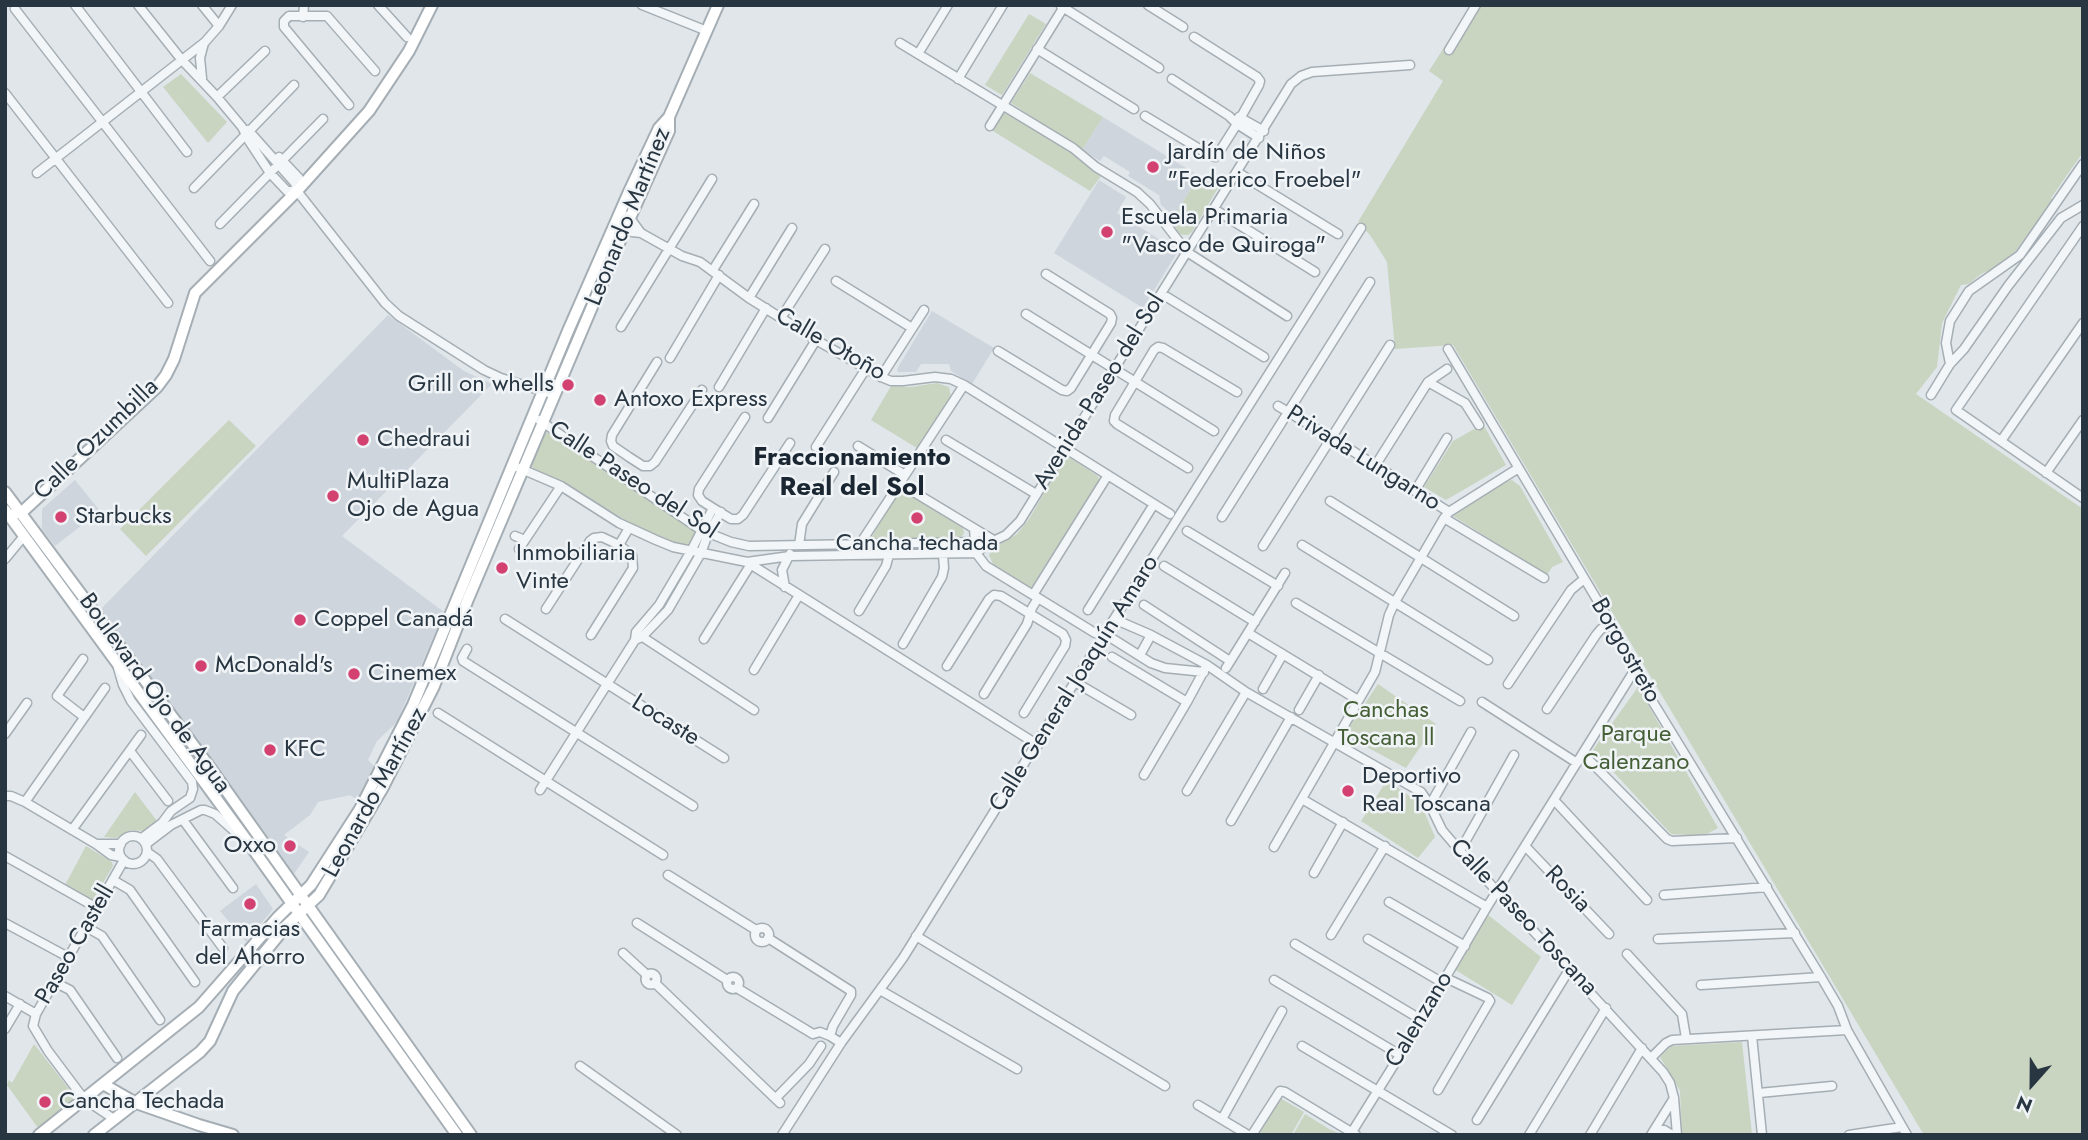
<!DOCTYPE html>
<html>
<head>
<meta charset="utf-8">
<style>
	body { margin:0 }
	#map { position:relative; width:2088px; height:1140px; overflow:hidden; background:#e0e6ea; font-family:Jost,sans-serif }
	canvas { display:block }
	.frame { position:absolute; inset:0; border:7px solid #283642; pointer-events:none }
	.north { position:absolute; left:1997px; top:1049px; width:70px; height:70px; -webkit-text-stroke:5px #f0f4f7; paint-order:stroke; rotate:201deg; font-size:19px; font-weight:700; line-height:28px; text-align:center; color:#283642 }
	.north::after { content:''; display:block; margin:auto; width:24px; height:32px; background:#283642; clip-path:polygon(50% 0,100% 100%,50% 72%,0 100%) }
</style>
</head>
<body>
<div id="map">
<canvas width="2088" height="1140"></canvas>
<div class="frame"></div>
<div class="north">N</div>
</div>
<script>
const g = document.querySelector('canvas').getContext('2d');
g.lineJoin = 'round';
function fillPath(path, color) {
  g.fillStyle = color;
  g.fill(path, 'evenodd');
}
function shape(rows) {
  const path = new Path2D();
  for (const r of rows) {
    if (r.length === 3) {
      path.moveTo(r[0] + r[2], r[1]);
      path.arc(r[0], r[1], r[2], 0, 2 * Math.PI);
      continue;
    }
    path.moveTo(r[0], r[1]);
    for (let i = 2; i < r.length; i += 2) path.lineTo(r[i], r[i + 1]);
  }
  return path;
}
function trace(path, color, width, dash) {
  g.strokeStyle = color;
  g.lineWidth = width;
  g.lineCap = dash ? 'butt' : 'round';
  g.setLineDash(dash || []);
  g.stroke(path);
}
function write(font, color, halo, rows, align = 'center') {
  g.font = font + ' Jost,sans-serif';
  g.lineWidth = 5;
  g.setLineDash([]);
  g.textBaseline = 'middle';
  g.strokeStyle = halo;
  g.fillStyle = color;
  for (const [text, x, y, turn = 0] of rows) {
    g.save();
    g.translate(x, y);
    g.rotate((+turn || 0) * Math.PI / 180);
    g.textAlign = isNaN(turn) ? turn : align;
    if (halo) g.strokeText(text, 0, 0);
    g.fillText(text, 0, 0);
    g.restore();
  }
}
fillPath(shape([
	[1103,117,1199,176,1174,216,1161,205,1159,195,1128,176,1130,172,1104,156,1100,161,1082,150],
	[1099,180,1126,197,1117,213,1178,251,1143,308,1054,253],
	[932,311,994,348,972,384,951,371,949,364,921,364,916,372,898,372,897,369],
	[388,315,464,371,492,384,342,536,444,612,397,722,377,741,368,760,376,768,357,800,350,795,318,802,310,815,284,835,309,852,294,874,273,852,232,790,101,609],
	[75,480,100,511,55,546,42,530,42,509],
	[256,884,273,909,246,942,220,911]
]), '#ced5dc');
fillPath(shape([
	[1471,5,2083,5,2083,152,2051,198,2053,200,2008,262,1981,274,1969,284,1961,285,1942,323,1937,367,1916,394,2083,509,2083,1135,1924,1135,1453,345,1395,349,1387,262,1370,235,1358,222,1443,81,1429,71],
	[1029,14,1046,24,1002,95,985,85],
	[1030,73,1103,117,1082,150,1011,103],
	[181,74,227,122,208,143,163,87],
	[1004,112,1069,151,1101,176,1090,191,993,131],
	[1199,176,1218,188,1192,232,1188,235,1183,235,1178,233,1171,221],
	[937,383,949,387,951,397,917,448,871,420,891,386,911,387],
	[229,420,256,446,146,556,120,529],
	[1483,424,1506,465,1446,500,1424,487,1453,441],
	[545,433,551,433,693,529,696,532,692,542,685,545,663,539,639,528,559,481,533,469,531,461],
	[1070,458,1098,476,1099,480,1031,588,993,564,989,555,992,549,1017,534,1029,519,1064,459],
	[1512,480,1520,486,1563,562,1552,567,1547,575,1453,516,1505,482],
	[900,490,904,490,963,527,964,533,962,536,958,538,872,541,871,538],
	[1378,684,1436,724,1406,768,1344,735],
	[1638,687,1718,828,1703,836,1671,834,1593,750],
	[1387,780,1421,804,1435,837,1418,858,1361,821],
	[135,792,157,821,145,831,130,830,116,838,104,837],
	[86,846,112,862,113,866,92,901,65,885],
	[1487,914,1541,957,1512,1005,1454,969],
	[1742,1042,1752,1134,1682,1135,1680,1091,1660,1057,1671,1046],
	[34,1044,77,1099,38,1128,7,1085,9,1080,12,1083],
	[1280,1098,1304,1112,1291,1135,1265,1135,1260,1132],
	[1305,1114,1329,1129,1343,1135,1293,1135]
]), '#c9d4c1');
const street = shape([
	[75,5,187,152],
	[138,5,181,59,217,97,242,127,249,141,270,173,287,191,297,191],
	[202,5,219,26],
	[378,5,407,37],
	[642,5,707,31],
	[1148,5,1183,27],
	[1061,6,1159,68],
	[15,9,210,261],
	[303,17,304,5],
	[900,43,1073,148,1096,167,1137,192,1150,204,1187,252,1287,316],
	[1037,49,1134,109],
	[1449,50,1476,5],
	[918,54,948,5],
	[202,78,200,58,204,43],
	[958,79,1003,5],
	[1172,79,1229,116,1237,124,1259,138],
	[5,93,168,303],
	[217,97,265,51],
	[349,105,284,27,284,21,289,16,327,16,375,71],
	[1145,116,1211,156,1215,157,1218,154,1237,124,1259,85,1260,81,1257,77,1194,37],
	[1239,117,1264,131],
	[990,126,1065,5],
	[248,130,295,183,297,191,385,303,399,316,484,370,501,378,555,395],
	[279,157,299,178,298,188],
	[1237,172,1338,234],
	[37,173,205,42,219,26,232,5],
	[194,188,294,85],
	[1214,209,1315,272],
	[620,213,630,218,641,233],
	[220,224,323,119],
	[2083,226,1956,410,2083,498],
	[620,227,632,232,641,233,682,256,700,262,749,298,816,340,881,377,891,381,903,381,935,377,951,379,964,385,1170,514],
	[713,270,754,204],
	[836,281,912,328],
	[1162,294,1264,357],
	[749,298,792,228],
	[1026,314,1214,431],
	[781,318,825,249],
	[621,327,712,179],
	[1448,349,1612,625,1634,671,1821,977,1838,1006,1847,1030,1907,1135],
	[998,351,1062,390,1067,391,1071,388,1111,323,1112,318,1110,314,1046,274],
	[670,358,719,275],
	[657,362,612,435,611,441,613,446,629,457,643,466,650,466,655,462,702,390],
	[1950,364,1946,343,1950,321,1969,291,2020,255,2083,164],
	[881,377,924,310],
	[1428,382,1465,403,1479,425],
	[719,387,766,308],
	[1931,395,1950,364,1964,349,2008,286,2061,218,2083,205],
	[1278,406,1332,438,1449,512],
	[745,417,699,489,698,495,702,501,713,508,731,519,738,519,743,515,790,443],
	[768,418,816,340],
	[539,420,701,530,731,542,749,546,975,542,989,543],
	[946,440,1036,494],
	[2001,441,2083,323],
	[858,446,905,475],
	[816,447,865,370],
	[512,465,561,486,619,523,656,540,673,547,747,562,790,556,976,553,989,543,1006,535,1020,521,1291,84,1301,76,1312,72,1410,65],
	[1375,466,1428,382,1447,369],
	[1188,468,1117,424,1114,421,1115,415,1154,350,1158,347,1163,348,1237,392],
	[2046,473,2083,420],
	[899,483,995,541],
	[1415,491,1447,438],
	[1330,501,1514,616],
	[1222,517,1370,282],
	[1444,518,1544,578],
	[974,529,976,553,986,566,1095,633],
	[1187,531,1278,586],
	[515,536,525,540],
	[860,544,964,385],
	[619,545,629,528],
	[799,545,802,524,834,472],
	[1302,545,1488,660],
	[1263,546,1390,345],
	[519,549,561,486],
	[5,559,24,536],
	[747,562,1038,745],
	[1164,566,1255,622],
	[785,587,782,570,790,554],
	[1033,595,1108,475],
	[1296,603,1460,701],
	[1144,605,1230,661],
	[546,609,590,541,594,538,602,537,619,545,632,555,633,568,591,635],
	[1088,610,1154,504],
	[859,611,886,566,889,555],
	[505,619,724,758],
	[1114,619,1151,635,1207,665,1246,692,1421,792,1430,805,1442,830,1460,851,1663,1072,1670,1083,1674,1098,1677,1135],
	[1248,633,1358,700],
	[638,634,754,710],
	[1105,634,1151,663,1165,668,1204,672],
	[704,639,751,564],
	[635,640,642,637,668,610,701,553,708,534,721,512],
	[903,644,942,577,944,568,943,555],
	[467,649,462,658,463,661,693,806],
	[1140,655,1151,635],
	[1112,657,1187,702],
	[83,659,57,696,84,717],
	[947,666,989,599,994,595,1001,596,1063,634,1066,640,1065,646,1024,713],
	[118,668,123,685,131,701,192,782,193,789,190,798,171,811,162,823,142,838],
	[1226,668,1285,573],
	[754,670,799,595],
	[1075,682,1131,715],
	[1508,684,1571,590,1584,579],
	[1263,689,1283,654],
	[984,694,1027,624,1032,608,1038,598],
	[1482,702,1577,763],
	[1547,709,1596,635,1601,629,1612,625],
	[1299,710,1319,675],
	[438,713,663,855],
	[5,734,27,703],
	[130,751,168,801],
	[1583,754,1667,839,1672,841,1737,838],
	[1144,775,1187,702,1207,665],
	[540,790,635,640,636,632,659,605,691,551,713,508],
	[1187,791,1246,692],
	[5,796,11,796,25,802,96,844,111,855,121,857],
	[1302,799,1487,907,1634,671],
	[1555,801,1647,900],
	[25,802,105,688],
	[1430,805,1471,732],
	[183,820,233,888],
	[1231,821,1291,717],
	[72,830,141,735],
	[133,850,14],
	[96,844,121,844],
	[146,844,171,825,201,810,205,810,215,814,242,838],
	[1274,847,1375,672,1389,615,1395,602,1444,518,1449,512,1517,469],
	[1526,847,1609,934],
	[1460,851,1514,755],
	[147,852,157,859,223,948],
	[5,856,97,908],
	[1314,873,1343,822],
	[668,875,756,930],
	[113,880,130,890,195,982],
	[1664,895,1767,887],
	[1389,902,1465,946],
	[5,923,68,957],
	[637,923,727,980],
	[86,927,102,936,160,1020],
	[762,935,7],
	[1331,935,1385,846],
	[916,936,1165,1086],
	[768,938,851,991,851,995,833,1026,830,1036],
	[1368,939,1443,983],
	[1658,939,1795,933],
	[1295,944,1420,1019],
	[623,953,647,975],
	[1627,954,1682,1014,1686,1038],
	[651,979,5.5],
	[733,983,6],
	[1274,980,1400,1055],
	[54,982,70,990,117,1058],
	[655,983,780,1103],
	[1701,985,1821,977],
	[737,988,813,1034,820,1032,830,1036,841,1043],
	[880,990,1017,1069],
	[5,996,36,1014],
	[5,1029,20,1004],
	[1752,1036,1762,1135],
	[1302,1046,1452,1135],
	[1651,1058,1666,1043,1672,1040,1847,1030],
	[580,1066,677,1135],
	[1438,1090,1490,1001,1488,998,1446,978],
	[1759,1093,1832,1086],
	[776,1098,809,1064,821,1046],
	[1198,1105,1248,1135],
	[114,1119,84,1099,48,1051,33,1026,36,1014,124,860],
	[1222,1119,1282,1011],
	[1477,1120,1569,970],
	[1655,1129,1664,1130,1672,1135],
	[1352,1132,1400,1055,1487,907],
	[782,1135,841,1043,903,958,1114,619,1361,228],
	[1252,1135,1280,1091,1285,1092,1356,1135],
	[1529,1135,1606,1008],
	[1590,1135,1642,1048],
	[1651,1135,1674,1098],
	[1849,1135,1902,1127]
]);
const secondary = shape([
	[5,492,211,769,471,1135],
	[5,510,248,842,457,1135],
	[15,513,21,513,157,387,166,375,174,359,195,293,297,191,369,111,409,51,432,5],
	[103,1084,136,1103,199,1125,233,1135],
	[39,1135,199,1007,278,917,311,885,360,809,413,705,568,331,628,194,659,128,669,117,718,5],
	[94,1135,200,1052,210,1041,233,991,286,926,319,895,382,789,434,686,468,599,625,229,669,131,669,117]
]);
trace(street, '#a5aeb4', 11);
trace(secondary, '#a5aeb4', 14);
trace(street, '#f3f6f8', 8);
trace(secondary, '#fff', 10);
for (const [x, y, r, color] of [
	[1153,167,7,"#d34171"],
	[1107,232,7,"#d34171"],
	[568,385,7,"#d34171"],
	[600,400,7,"#d34171"],
	[363,440,7,"#d34171"],
	[333,496,7,"#d34171"],
	[61,517,7,"#d34171"],
	[917,518,7,"#d34171"],
	[502,568,7,"#d34171"],
	[300,620,7,"#d34171"],
	[201,666,7,"#d34171"],
	[354,674,7,"#d34171"],
	[270,750,7,"#d34171"],
	[1348,791,7,"#d34171"],
	[290,846,7,"#d34171"],
	[250,904,7,"#d34171"],
	[45,1102,7,"#d34171"]
]) {
  const dot = new Path2D();
  dot.arc(x, y, r, 0, 2 * Math.PI);
  g.fillStyle = color;
  g.fill(dot);
  trace(dot, '#f0f4f7', 2.5);
}
write('24px', '#283642', '#f0f4f7', [
	["Jardín de Niños",1167,153],
	["\"Federico Froebel\"",1167,181],
	["Escuela Primaria",1121,218],
	["\"Vasco de Quiroga\"",1121,246],
	["Grill on whells",554,385,"right"],
	["Antoxo Express",614,400],
	["Chedraui",377,440],
	["MultiPlaza",347,482],
	["Ojo de Agua",347,510],
	["Starbucks",75,517],
	["Cancha techada",917,544,"center"],
	["Inmobiliaria",516,554],
	["Vinte",516,582],
	["Coppel Canadá",314,620],
	["McDonald's",215,666],
	["Cinemex",368,674],
	["KFC",284,750],
	["Deportivo",1362,777],
	["Real Toscana",1362,805],
	["Oxxo",276,846,"right"],
	["Farmacias",250,930,"center"],
	["del Ahorro",250,958,"center"],
	["Cancha Techada",59,1102]
], 'left');
write('24px', '#283642', '#f0f4f7', [
	["Leonardo Martínez",629,217,-68],
	["Calle Otoño",830,345,30],
	["Avenida Paseo del Sol",1100,392,-58],
	["Calle Ozumbilla",97,440,-44],
	["Privada Lungarno",1363,459,32],
	["Calle Paseo del Sol",633,481,33],
	["Borgostreto",1625,651,60],
	["Calle General Joaquín Amaro",1075,684,-58],
	["Boulevard Ojo de Agua",154,694,54],
	["Locaste",665,721,32],
	["Leonardo Martínez",376,793,-61],
	["Rosia",1567,890,46],
	["Calle Paseo Toscana",1523,918,47],
	["Paseo Castell",76,945,-60],
	["Calenzano",1420,1020,-59]
]);
write('24px', '#445e35', '#f0f4f7', [
	["Canchas",1386,711],
	["Toscana ll",1386,739],
	["Parque",1636,735],
	["Calenzano",1636,763]
]);
write('bold 26px', '#1a2733', '#f0f4f7', [
	["Fraccionamiento",852,459],
	["Real del Sol",852,489]
]);
</script>
</body>
</html>
